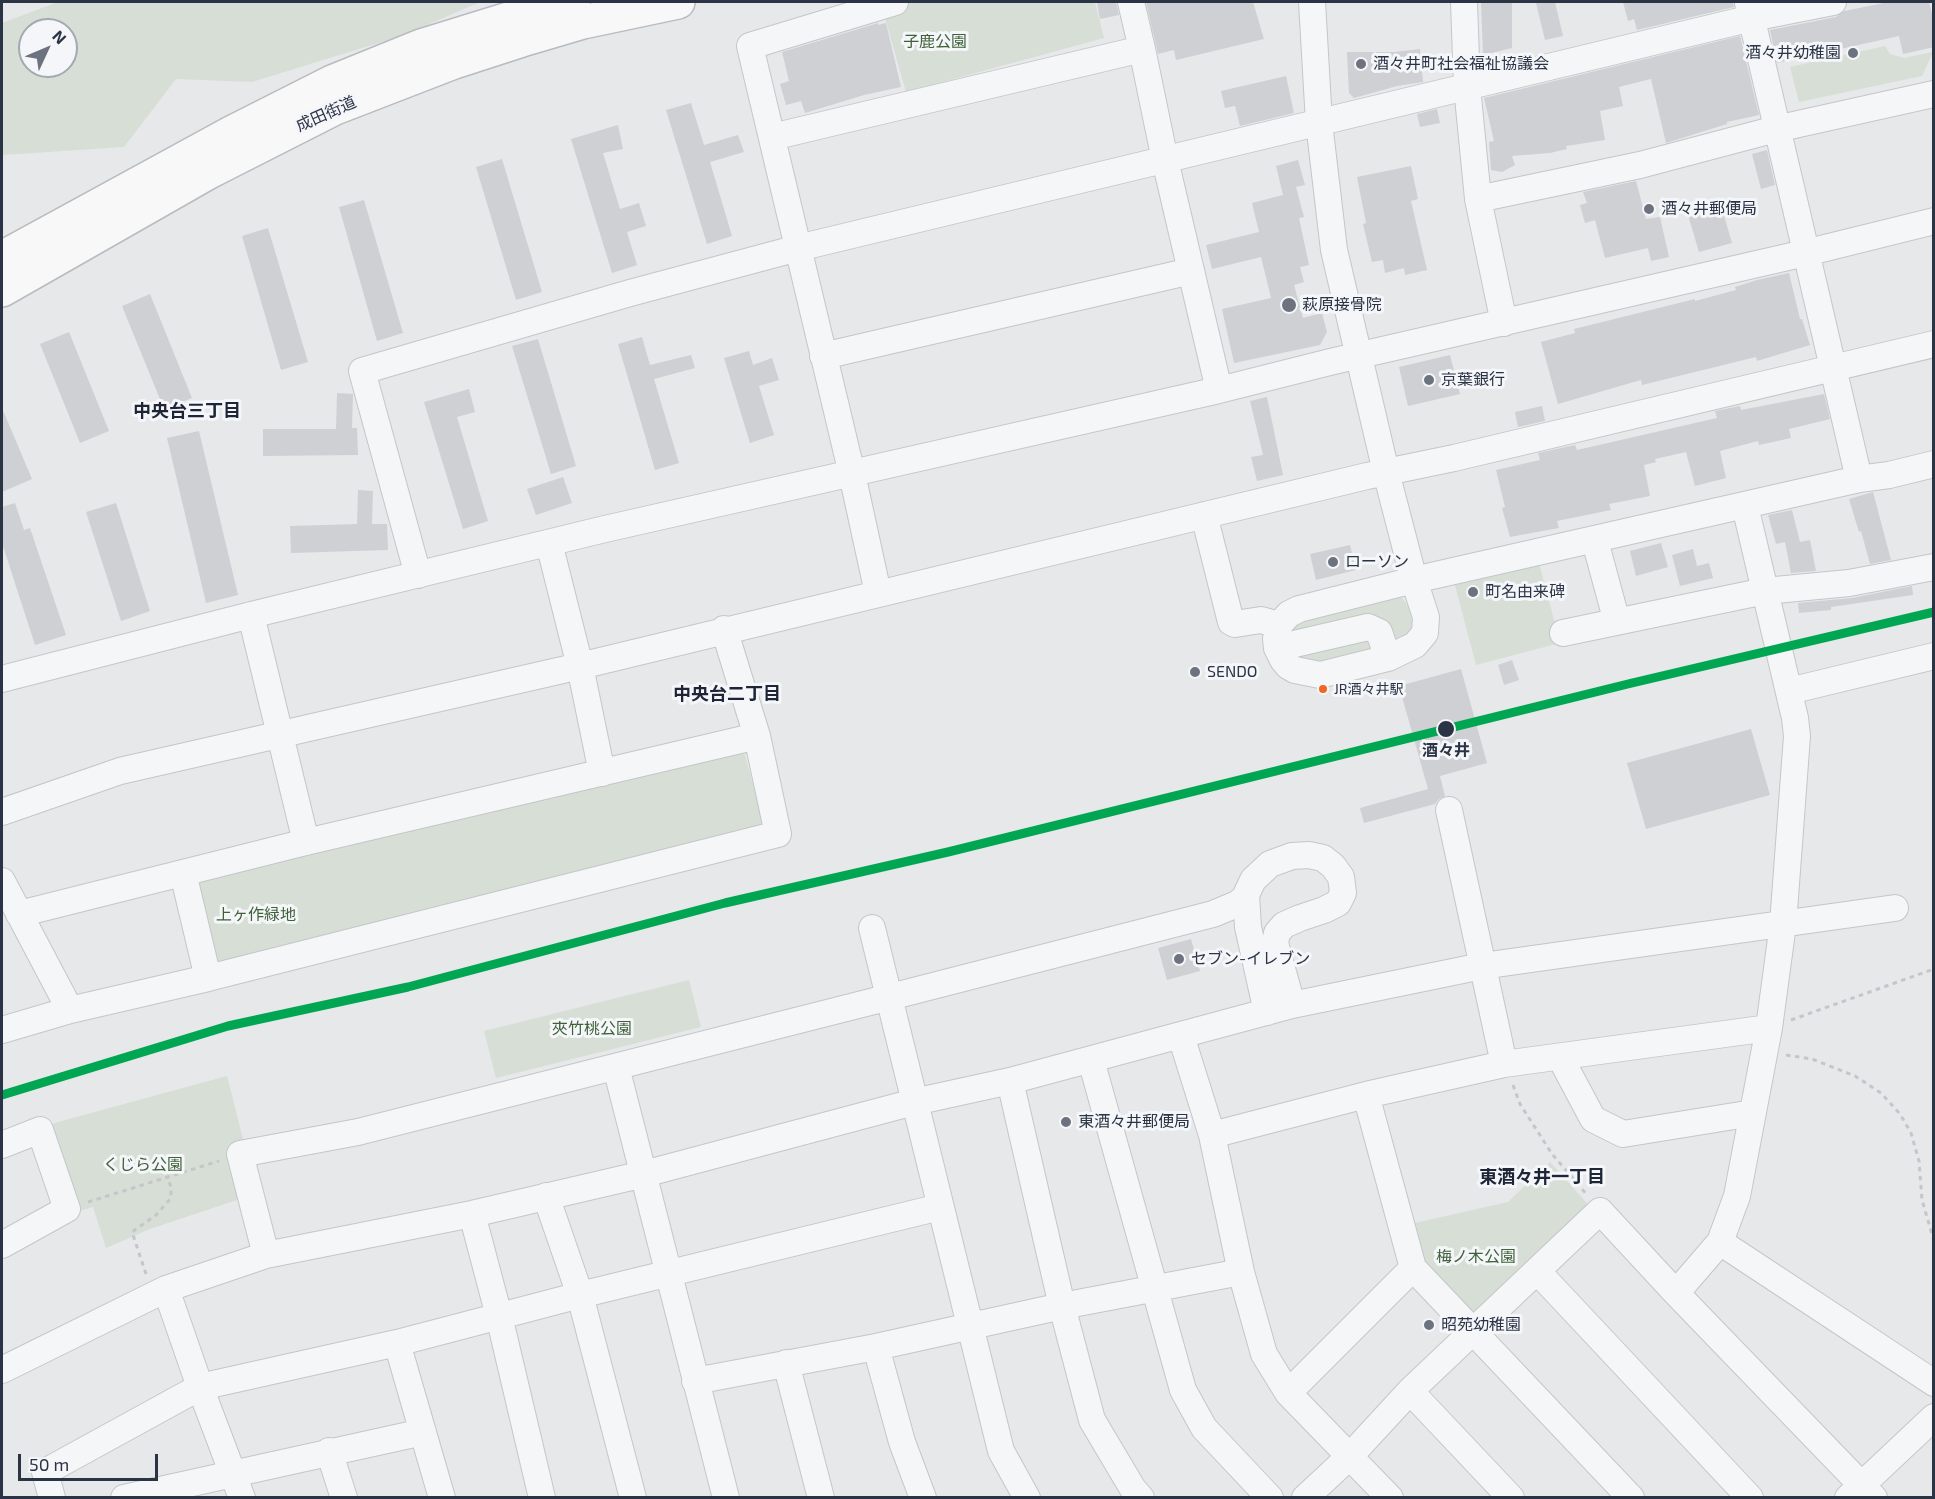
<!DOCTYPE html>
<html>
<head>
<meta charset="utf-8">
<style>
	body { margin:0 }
	#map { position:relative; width:1935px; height:1499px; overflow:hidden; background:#e6e8ea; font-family:"Exo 2",sans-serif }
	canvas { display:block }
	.frame { position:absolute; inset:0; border:3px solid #2b3445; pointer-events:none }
	.north { position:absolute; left:18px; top:18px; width:60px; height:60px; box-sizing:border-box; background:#f4f6f9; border:2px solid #a4a8b1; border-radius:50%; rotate:46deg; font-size:16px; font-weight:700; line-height:24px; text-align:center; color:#2b3445 }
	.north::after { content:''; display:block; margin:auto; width:21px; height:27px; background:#6c737f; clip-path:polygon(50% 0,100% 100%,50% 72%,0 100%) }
	.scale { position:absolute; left:18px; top:1454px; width:140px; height:27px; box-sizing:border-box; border:3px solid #2b3445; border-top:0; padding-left:8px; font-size:18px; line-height:21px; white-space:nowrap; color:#2b3445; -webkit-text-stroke:4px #f4f6f9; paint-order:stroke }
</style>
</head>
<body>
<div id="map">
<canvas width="1935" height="1499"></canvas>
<div class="frame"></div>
<div class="north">N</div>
<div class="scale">50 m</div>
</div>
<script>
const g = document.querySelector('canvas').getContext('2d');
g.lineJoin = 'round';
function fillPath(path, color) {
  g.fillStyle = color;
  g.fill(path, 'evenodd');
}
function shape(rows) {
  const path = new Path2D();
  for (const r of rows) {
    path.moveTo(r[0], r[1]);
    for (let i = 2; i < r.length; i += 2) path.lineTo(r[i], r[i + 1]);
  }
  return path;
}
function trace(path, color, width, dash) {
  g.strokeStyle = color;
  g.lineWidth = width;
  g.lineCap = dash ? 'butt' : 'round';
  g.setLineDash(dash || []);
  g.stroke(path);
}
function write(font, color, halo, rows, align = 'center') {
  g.font = font + ' "Exo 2","Noto Sans JP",sans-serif';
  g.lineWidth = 6;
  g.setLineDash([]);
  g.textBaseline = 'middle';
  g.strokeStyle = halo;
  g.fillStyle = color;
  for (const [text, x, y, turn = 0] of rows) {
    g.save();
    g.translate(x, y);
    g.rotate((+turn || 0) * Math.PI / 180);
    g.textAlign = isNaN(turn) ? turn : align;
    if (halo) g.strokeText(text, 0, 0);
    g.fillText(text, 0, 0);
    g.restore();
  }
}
fillPath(shape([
	[58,2,480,2,404,35,252,82,176,79,124,147,2,155,2,23],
	[30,30,66,30,66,66,30,66],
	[902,2,1095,2,1104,38,906,92,882,7],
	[1885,46,1890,54,1904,58,1933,52,1922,76,1799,102,1790,67],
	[1539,563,1560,643,1476,665,1455,585],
	[1397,595,1404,600,1409,608,1413,624,1407,637,1395,644,1381,625,1285,639,1294,621],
	[1370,635,1381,650,1326,665,1309,664,1292,654],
	[743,748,765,828,208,978,196,879],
	[689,980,701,1027,496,1078,484,1031],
	[227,1076,245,1147,243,1198,150,1229,106,1248,93,1207,73,1213,46,1127,58,1122],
	[1550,1162,1593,1210,1473,1322,1418,1264,1406,1225,1508,1202]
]), '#d6ded6');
fillPath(shape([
	[1097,2,1116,2,1119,15,1100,19],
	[1146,2,1253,2,1264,39,1176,60,1174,50,1158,54],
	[1481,2,1512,2,1512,48,1483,55],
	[1544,2,1555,2,1563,36,1545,40,1536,3],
	[1623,2,1733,2,1734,7,1637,30,1634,19,1628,21],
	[1889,2,1929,2,1934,21,1934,47,1903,54,1899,36,1777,63,1770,30,1836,17,1844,11],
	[878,23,878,25,886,23,901,87,864,95,805,113,801,101,786,105,780,84,789,81,782,52],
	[1740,36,1759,115,1727,122,1727,124,1666,143,1651,79,1619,87,1623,106,1600,111,1605,140,1566,146,1567,149,1550,153,1512,156,1515,165,1502,172,1491,170,1489,142,1494,141,1484,98],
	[1420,49,1423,82,1397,86,1354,98,1349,93,1347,52,1395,52],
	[1286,76,1294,113,1240,126,1235,106,1225,108,1221,91],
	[691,103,704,145,738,135,744,152,710,162,732,236,707,244,666,110],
	[1437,109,1440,123,1420,127,1417,114],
	[618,125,623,149,603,153,620,209,639,203,646,226,627,232,637,265,612,273,571,139],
	[1767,150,1775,185,1761,189,1752,154],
	[502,159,542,292,516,300,476,167],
	[1298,160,1305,185,1296,187,1304,217,1299,218,1309,265,1300,267,1304,282,1294,285,1303,318,1322,313,1327,332,1320,345,1234,363,1222,309,1271,298,1261,257,1212,269,1206,245,1259,232,1252,203,1283,195,1276,166],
	[1411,166,1418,199,1411,201,1427,270,1405,275,1404,268,1385,273,1383,260,1372,262,1363,224,1366,223,1357,177],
	[1636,181,1646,219,1660,217,1669,257,1651,261,1648,248,1605,258,1595,220,1585,223,1580,205,1587,203,1583,192],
	[364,200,403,333,377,341,339,207],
	[1720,202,1732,243,1699,252,1687,212],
	[268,228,308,362,281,370,242,236],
	[1789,273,1800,319,1802,319,1810,345,1757,361,1756,357,1642,385,1641,380,1558,404,1541,342,1575,333,1574,329,1695,299,1695,301,1736,290,1735,287,1757,280],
	[150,294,192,398,164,409,122,306],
	[69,332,109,431,80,443,40,344],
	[642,337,650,365,691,355,695,368,654,379,679,463,655,470,618,344],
	[538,339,576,466,551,474,512,346],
	[749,351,753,365,772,358,779,380,759,386,774,435,750,443,724,358],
	[1450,355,1460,394,1408,406,1399,367],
	[469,389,475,412,457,417,488,521,463,529,424,402],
	[337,393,353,394,352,428,357,428,358,455,263,456,263,429,336,429],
	[1824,394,1830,419,1789,429,1791,438,1759,445,1758,441,1720,451,1726,478,1695,486,1686,452,1655,459,1656,462,1644,465,1650,496,1609,504,1611,510,1557,521,1559,528,1510,537,1502,508,1505,507,1496,470,1540,460,1538,453,1575,445,1577,450,1717,418,1715,411,1740,406,1741,410],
	[1267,397,1283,475,1257,481,1251,457,1263,455,1250,401],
	[1542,406,1545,421,1518,427,1515,412],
	[2,408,32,479,2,492],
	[199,431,238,595,206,603,167,438],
	[563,477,572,503,536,515,527,489],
	[358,490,373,491,372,524,387,524,388,550,291,553,290,526,357,524],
	[1873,492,1891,560,1870,564,1861,531,1859,532,1849,499],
	[15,503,24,530,30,528,66,635,35,645,2,543,2,507],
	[116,503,150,611,121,621,86,512],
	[1792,510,1800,542,1810,540,1816,571,1791,573,1785,542,1776,544,1768,515],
	[1661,543,1668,567,1636,576,1630,551],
	[1350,545,1356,570,1316,580,1310,554],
	[1693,549,1697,566,1709,563,1713,578,1680,586,1672,555],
	[1912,586,1913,595,1831,607,1831,610,1799,613,1798,603,1852,598],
	[1512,660,1519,680,1504,685,1498,665],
	[1461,669,1487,763,1440,776,1445,796,1439,799,1435,804,1364,823,1360,808,1428,789,1399,686],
	[1751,729,1770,795,1646,829,1627,763],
	[1191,939,1200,971,1167,980,1158,948]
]), '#ced0d3');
const minor = shape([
	[1131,2,1142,49],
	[1312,2,1319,123,1334,250,1386,472,1414,580,1859,479,1889,475,1934,464],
	[1464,2,1467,87,1478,199,1504,323],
	[1748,3,1859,479],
	[772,137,1142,49,1165,160,1219,390],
	[1478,199,1640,165,1776,129,1934,94],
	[823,356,1191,271],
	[1204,515,1231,622,1235,624,1261,620,1279,625],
	[1595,541,1617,622],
	[549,543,580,666,602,773],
	[418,575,362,371,630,293,798,248,1752,18,1833,2],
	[1414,580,1426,617,1425,633,1415,645,1388,658,1320,675,1295,670,1288,666,1283,660,1277,648,1276,639,1279,625,1289,614,1299,609,1414,580],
	[878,593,852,474,750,46,895,2],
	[251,615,306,842],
	[1563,633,1765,591,1849,583,1934,567],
	[1277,648,1368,627,1379,632,1388,658],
	[2,679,251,615,605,529,1219,390,1330,362,1805,253,1934,221],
	[1789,691,1934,656],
	[1449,810,1504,1064],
	[2,812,120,771,580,666,1367,476,1454,458,1934,344],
	[2,881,70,1010],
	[19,914,306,842,757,736],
	[872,928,1001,1451,1027,1498],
	[208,978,778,834,757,736,724,629],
	[1267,1012,1248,927,1246,895,1253,880,1270,864,1292,856,1309,855,1323,858,1333,866,1341,877,1343,893,1338,903,1324,910,1300,918,1284,925,1277,933,1275,943,1292,1005],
	[2,1030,70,1010,208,978,183,873],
	[1181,1036,1212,1135,1241,1272,1264,1354,1288,1393,1390,1498],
	[1560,1057,1593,1119,1623,1134,1753,1113],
	[1091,1060,1183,1390,1204,1428,1270,1498],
	[616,1067,726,1498],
	[1010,1081,1062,1306,1092,1420,1133,1489,1141,1498],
	[1366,1095,1413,1268,1631,1498],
	[1212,1135,1366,1095,1504,1064,1769,1028],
	[2,1145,40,1130,67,1209,2,1245],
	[546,1196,580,1295,633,1498],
	[472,1214,499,1316,542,1498],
	[1720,1242,1934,1383],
	[266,1255,240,1154,358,1132,890,997,1213,914,1237,904,1246,897],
	[1537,1271,1750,1498],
	[166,1289,200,1387,242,1498],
	[1676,1293,1720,1242,1737,1196,1769,1028,1783,924,1797,736,1795,718,1745,506],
	[397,1343,442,1498],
	[876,1347,902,1442,923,1498],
	[786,1363,821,1498],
	[2,1370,166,1289,266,1255,472,1214,644,1174,914,1102,1010,1081,1292,1005,1482,966,1895,908],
	[695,1381,876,1347,1062,1306,1241,1272],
	[1410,1391,1511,1498],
	[1288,1393,1413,1268],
	[329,1451,344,1498],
	[52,1498,45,1472,200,1387,397,1343,580,1295,940,1207],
	[124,1498,423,1432],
	[1305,1498,1350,1456,1410,1391,1600,1211,1676,1293,1874,1498],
	[1848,1498,1934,1417]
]);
const highway = shape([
	[2,258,231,133,332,82,421,46,531,12,573,2],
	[2,290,209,172,335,108,454,62,522,40,583,22,678,2]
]);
trace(minor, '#c4c6c8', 28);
trace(highway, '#b8bbbf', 36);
trace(shape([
	[1791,1020,1934,969],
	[1786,1055,1812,1059,1855,1076,1881,1093,1900,1114,1911,1133,1919,1161,1922,1200,1934,1241],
	[1513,1085,1520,1104,1552,1154,1588,1196],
	[88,1202,219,1161],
	[146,1274,132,1232,156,1215,171,1198,171,1187,167,1177]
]), '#c5c6ca', 3, [4.5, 4.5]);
trace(minor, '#f5f6f7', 26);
trace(highway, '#f8f8f8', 33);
trace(shape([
	[2,1095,228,1026,408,987,725,903,948,852,1632,683,1934,612]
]), '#00a651', 9);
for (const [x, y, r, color] of [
	[1853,53,6,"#6c737f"],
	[1361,64,6,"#6c737f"],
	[1649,209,6,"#6c737f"],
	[1289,305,8,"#6c737f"],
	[1429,380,6,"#6c737f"],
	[1333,562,6,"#6c737f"],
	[1473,592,6,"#6c737f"],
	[1195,672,6,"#6c737f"],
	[1323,689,5,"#f26522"],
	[1446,729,9,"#2b3445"],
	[1179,959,6,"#6c737f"],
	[1066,1122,6,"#6c737f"],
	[1429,1325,6,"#6c737f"]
]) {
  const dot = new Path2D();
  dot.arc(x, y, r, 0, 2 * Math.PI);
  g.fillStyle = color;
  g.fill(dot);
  trace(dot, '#f4f6f9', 2);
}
write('14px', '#2b3445', '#f4f6f9', [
	["JR酒々井駅",1334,689]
], 'left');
write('16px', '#3f6138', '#f4f6f9', [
	["子鹿公園",935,42],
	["上ヶ作緑地",256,915],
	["夾竹桃公園",592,1029],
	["くじら公園",143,1165],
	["梅ノ木公園",1476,1257]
]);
write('16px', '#2b3445', '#f4f6f9', [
	["酒々井幼稚園",1841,53,"right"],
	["酒々井町社会福祉協議会",1373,64],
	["酒々井郵便局",1661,209],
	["萩原接骨院",1302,305],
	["京葉銀行",1441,380],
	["ローソン",1345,562],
	["町名由来碑",1485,592],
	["SENDO",1207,672],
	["セブン-イレブン",1191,959],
	["東酒々井郵便局",1078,1122],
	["昭苑幼稚園",1441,1325]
], 'left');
write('16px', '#2b3445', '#f4f6f9', [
	["成田街道",326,114,-24]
]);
write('bold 16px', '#2b3445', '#f4f6f9', [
	["酒々井",1446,751]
]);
write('bold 18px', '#1d2536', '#f4f6f9', [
	["中央台三丁目",187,411],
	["中央台二丁目",727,694],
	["東酒々井一丁目",1542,1177]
]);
</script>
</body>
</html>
